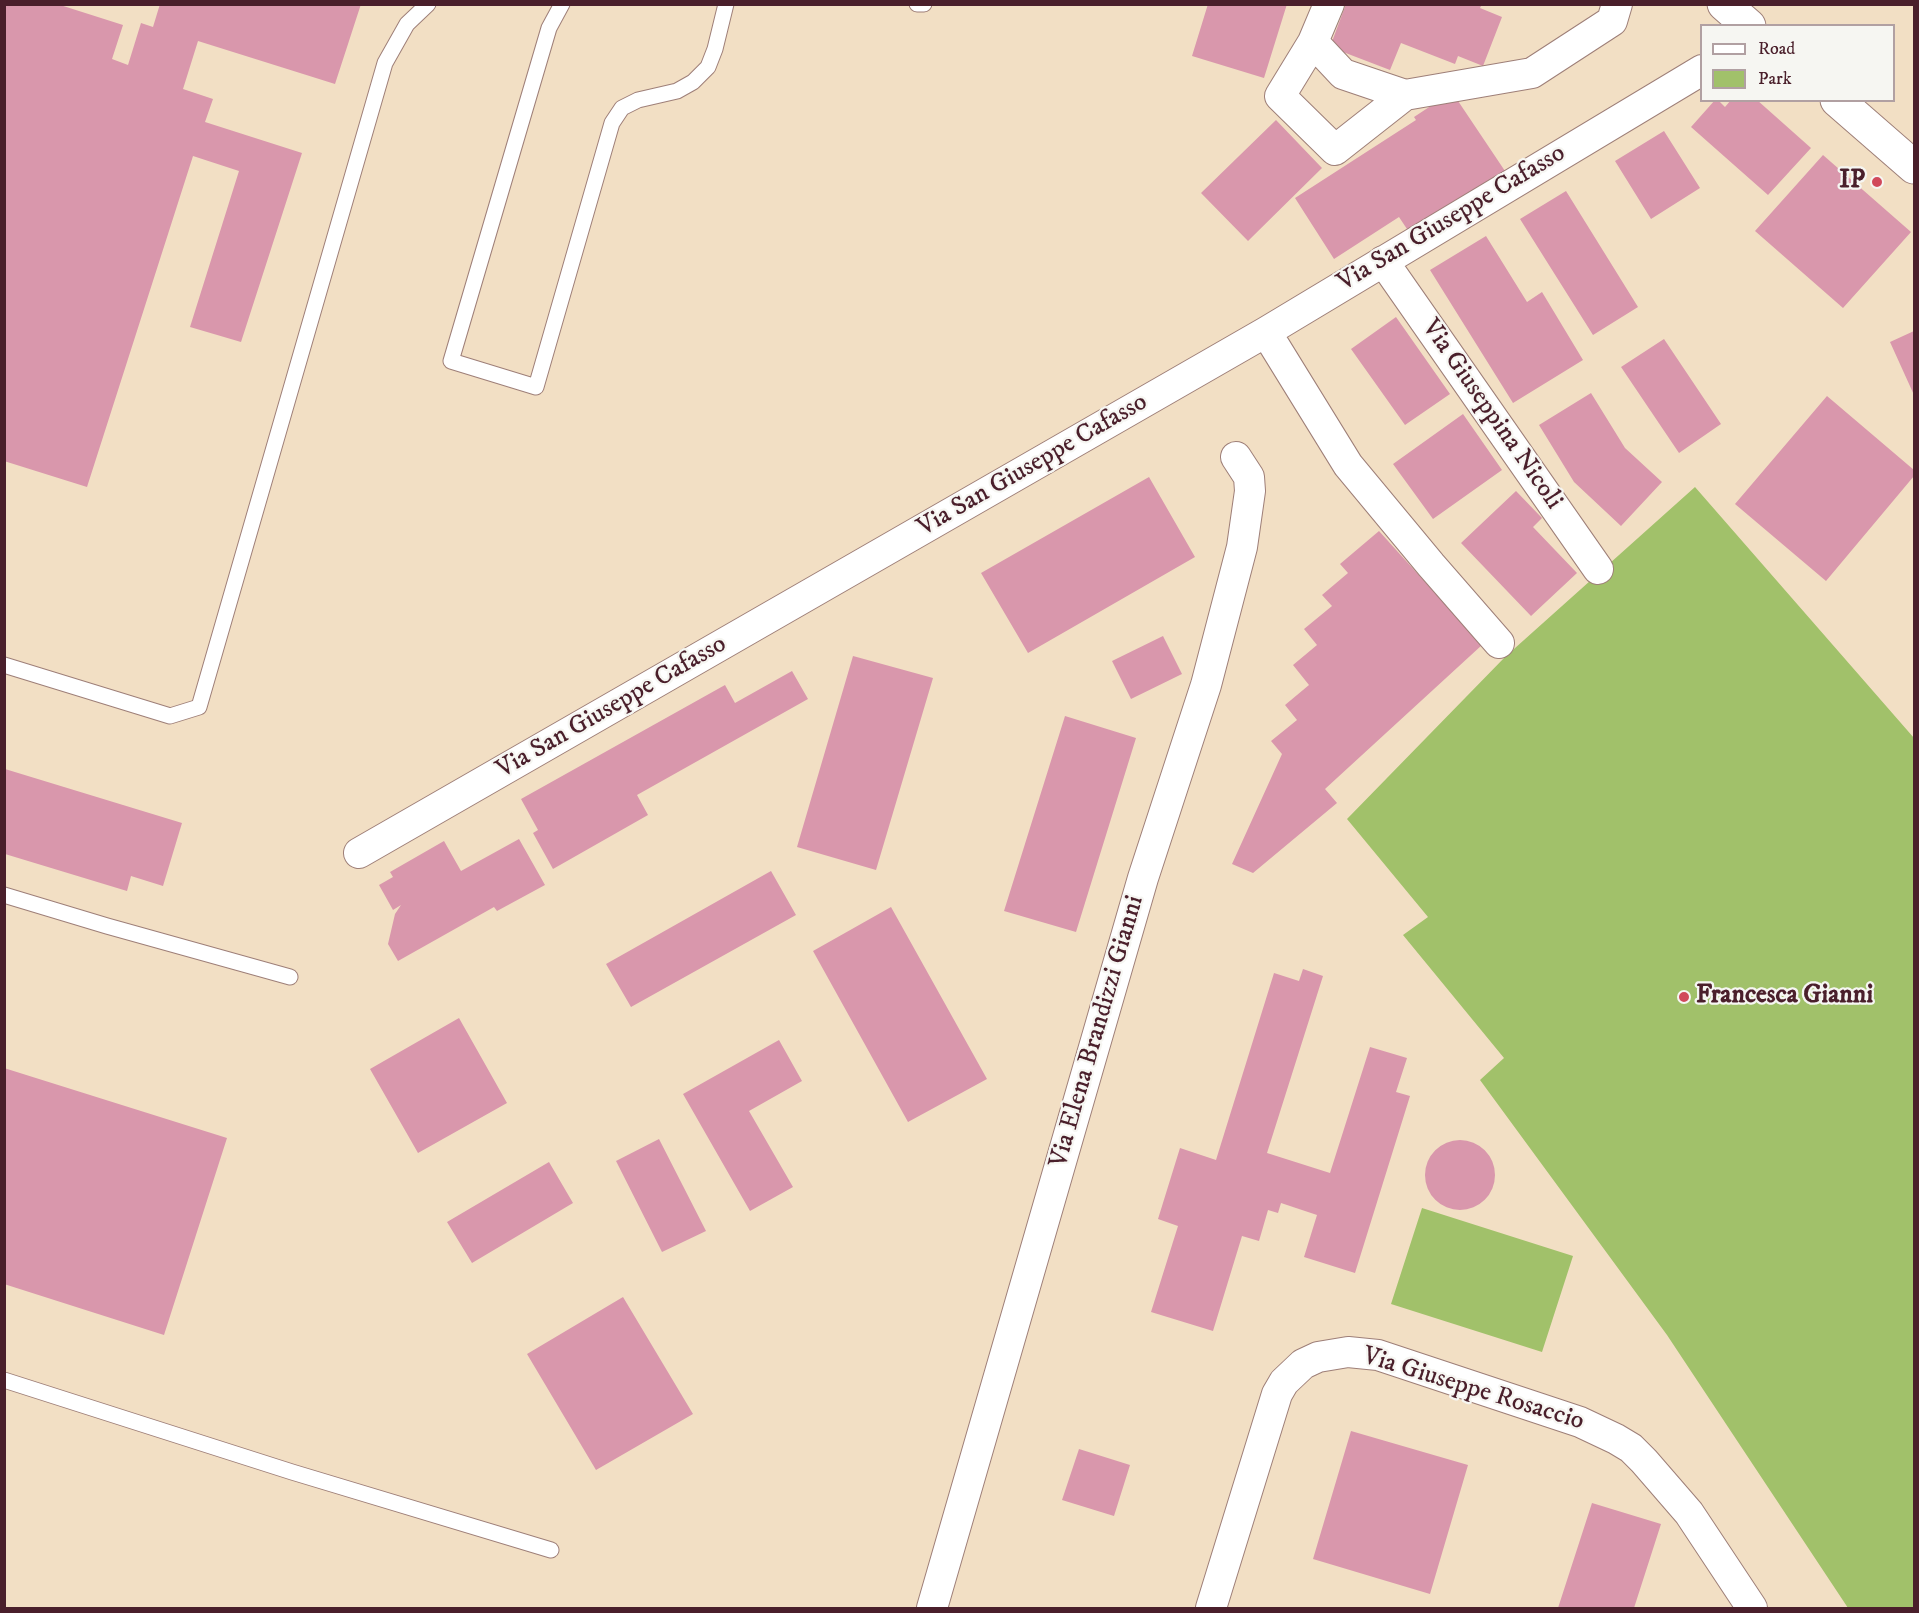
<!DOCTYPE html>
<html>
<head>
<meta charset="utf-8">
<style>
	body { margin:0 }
	#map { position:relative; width:1919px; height:1613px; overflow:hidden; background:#f2dfc4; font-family:"IM FELL DW Pica",serif }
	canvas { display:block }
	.frame { position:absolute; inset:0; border:6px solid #4a1f2b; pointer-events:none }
	.legend { position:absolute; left:1700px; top:24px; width:195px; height:78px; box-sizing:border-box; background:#f6f6f2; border:2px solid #b1a0a2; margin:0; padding:8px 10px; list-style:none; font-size:18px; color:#4a1f2b }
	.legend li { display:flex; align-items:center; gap:12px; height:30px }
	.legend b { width:30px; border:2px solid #b1a0a2 }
</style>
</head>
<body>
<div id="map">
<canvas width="1919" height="1613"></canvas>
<div class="frame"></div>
<ul class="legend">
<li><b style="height:8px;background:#fff"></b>Road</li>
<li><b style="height:16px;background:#a1c16a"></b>Park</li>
</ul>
</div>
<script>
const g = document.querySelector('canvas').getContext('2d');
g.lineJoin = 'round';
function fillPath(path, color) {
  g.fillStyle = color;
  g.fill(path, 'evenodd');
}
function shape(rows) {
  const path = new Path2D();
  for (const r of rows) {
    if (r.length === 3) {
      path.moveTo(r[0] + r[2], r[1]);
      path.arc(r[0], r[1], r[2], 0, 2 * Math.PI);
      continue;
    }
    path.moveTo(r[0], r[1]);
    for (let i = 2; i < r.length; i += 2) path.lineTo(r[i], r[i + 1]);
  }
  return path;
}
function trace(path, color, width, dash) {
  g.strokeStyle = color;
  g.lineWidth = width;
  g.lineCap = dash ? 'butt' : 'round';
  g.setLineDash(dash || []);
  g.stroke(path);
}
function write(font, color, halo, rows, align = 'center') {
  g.font = font + ' "IM FELL DW Pica",serif';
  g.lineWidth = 4.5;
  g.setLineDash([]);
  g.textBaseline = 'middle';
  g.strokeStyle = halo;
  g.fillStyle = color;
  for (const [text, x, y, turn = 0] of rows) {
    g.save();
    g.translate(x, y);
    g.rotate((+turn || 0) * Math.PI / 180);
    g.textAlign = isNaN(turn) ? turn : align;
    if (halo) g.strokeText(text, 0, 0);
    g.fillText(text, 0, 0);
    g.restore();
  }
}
fillPath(shape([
	[1695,487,1914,738,1914,1608,1848,1608,1667,1335,1480,1080,1504,1058,1403,935,1428,917,1347,819,1505,657],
	[1422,1208,1573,1256,1542,1352,1391,1304]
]), '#a1c16a');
fillPath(shape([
	[4,4,57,4,123,25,112,59,128,65,141,23,153,27,160,4,361,4,335,84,198,41,183,89,213,99,205,122,302,153,241,342,190,327,239,171,193,156,87,487,4,461],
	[1208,4,1287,4,1264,78,1192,56],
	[1346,4,1482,4,1480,8,1502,17,1483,66,1458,56,1455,64,1401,43,1390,70,1330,47],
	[1452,92,1507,174,1409,232,1399,217,1334,259,1295,198,1416,120,1414,117],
	[1715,100,1718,100,1725,107,1731,100,1757,100,1811,148,1768,195,1691,127],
	[1276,120,1322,168,1248,241,1201,193],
	[1664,131,1700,188,1651,219,1615,161],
	[1823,155,1911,232,1843,308,1755,231],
	[1566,191,1638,307,1593,335,1520,219],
	[1486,236,1527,302,1542,292,1583,360,1513,403,1430,270],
	[1396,317,1450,394,1405,425,1351,349],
	[1914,331,1914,395,1890,342],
	[1664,339,1721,424,1679,453,1621,367],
	[1591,393,1625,448,1662,482,1621,526,1574,482,1539,425],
	[1827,396,1914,470,1914,476,1826,581,1735,504],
	[1463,414,1502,470,1433,519,1393,464],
	[1149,477,1195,557,1028,653,981,573],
	[1516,491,1542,518,1533,527,1577,573,1531,616,1461,543],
	[1379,531,1482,645,1325,789,1337,803,1253,873,1232,864,1282,754,1271,741,1297,720,1285,705,1309,685,1293,665,1317,645,1304,629,1332,606,1322,595,1348,573,1340,564],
	[1163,636,1182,674,1131,699,1112,661],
	[853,656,933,678,876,870,797,847],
	[792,671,808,699,637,795,648,815,553,869,533,833,538,830,521,799,725,685,735,703],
	[1065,716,1136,738,1076,932,1004,911],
	[5,769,182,823,163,886,131,876,127,891,5,854],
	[519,839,545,885,497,911,494,907,398,961,388,944,395,914,401,905,393,910,379,885,393,877,390,872,444,841,461,871],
	[771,871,796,915,631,1007,606,964],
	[891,907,987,1079,908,1122,813,951],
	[1303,969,1323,976,1267,1153,1330,1173,1370,1047,1407,1058,1396,1092,1410,1096,1355,1273,1304,1257,1317,1215,1281,1203,1278,1213,1268,1210,1259,1241,1242,1236,1213,1331,1151,1312,1178,1226,1158,1219,1180,1148,1216,1160,1274,973,1299,981],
	[459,1018,507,1103,418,1153,370,1069],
	[779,1040,802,1081,749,1111,793,1187,750,1211,683,1094],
	[4,1068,227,1138,164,1335,4,1284],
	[659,1139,706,1231,662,1252,616,1161],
	[1460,1175,35],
	[549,1162,573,1203,472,1263,447,1222],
	[623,1297,693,1414,596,1470,527,1354],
	[1351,1431,1468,1465,1430,1594,1313,1559],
	[1079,1449,1130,1465,1114,1516,1062,1500],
	[1592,1503,1661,1524,1634,1608,1558,1608]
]), '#d997ac');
const lane = shape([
	[562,4,549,28,451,361,536,387,612,123,622,108,638,100,677,91,693,82,708,67,715,49,726,4],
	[917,4,924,4],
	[4,665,170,716,199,707,385,63,407,24,428,4],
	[4,895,107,926,290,977],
	[4,1380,292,1472,551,1550]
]);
const street = shape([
	[1313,42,1343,74,1405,95,1335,150,1280,96,1313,42,1329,4],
	[1405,95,1532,73,1612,21,1617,4],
	[1383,261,1598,569],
	[1266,332,1348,465,1431,565,1499,643],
	[359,853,1266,332,1702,70],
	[932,1608,1143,878,1206,685,1242,547,1250,491,1249,477,1236,457],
	[1211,1608,1277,1394,1284,1382,1303,1364,1318,1357,1348,1352,1378,1355,1580,1422,1616,1439,1631,1448,1644,1461,1689,1513,1752,1608]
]);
const secondary = shape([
	[1724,4,1749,26],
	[1837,100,1914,167]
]);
trace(lane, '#9e7f78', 17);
trace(street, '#9e7f78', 32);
trace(secondary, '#9e7f78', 35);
trace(lane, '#fff', 15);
trace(street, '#fff', 30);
trace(secondary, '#fff', 33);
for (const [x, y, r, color] of [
	[1877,182,6,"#d1495b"],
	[1684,997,6,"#d1495b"]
]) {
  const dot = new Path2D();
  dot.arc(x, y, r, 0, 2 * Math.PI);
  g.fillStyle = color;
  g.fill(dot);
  trace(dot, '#f6f6f2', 2);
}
write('bold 26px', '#4a1f2b', '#f6f6f2', [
	["IP",1865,182],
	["Francesca Gianni",1696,997,"left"]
], 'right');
write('26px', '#4a1f2b', '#f6f6f2', [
	["Via San Giuseppe Cafasso",1452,219,-31],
	["Via Giuseppina Nicoli",1491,415,55],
	["Via San Giuseppe Cafasso",1033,466,-30],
	["Via San Giuseppe Cafasso",612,708,-30],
	["Via Elena Brandizzi Gianni",1098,1032,-74],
	["Via Giuseppe Rosaccio",1473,1390,17]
]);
</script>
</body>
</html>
